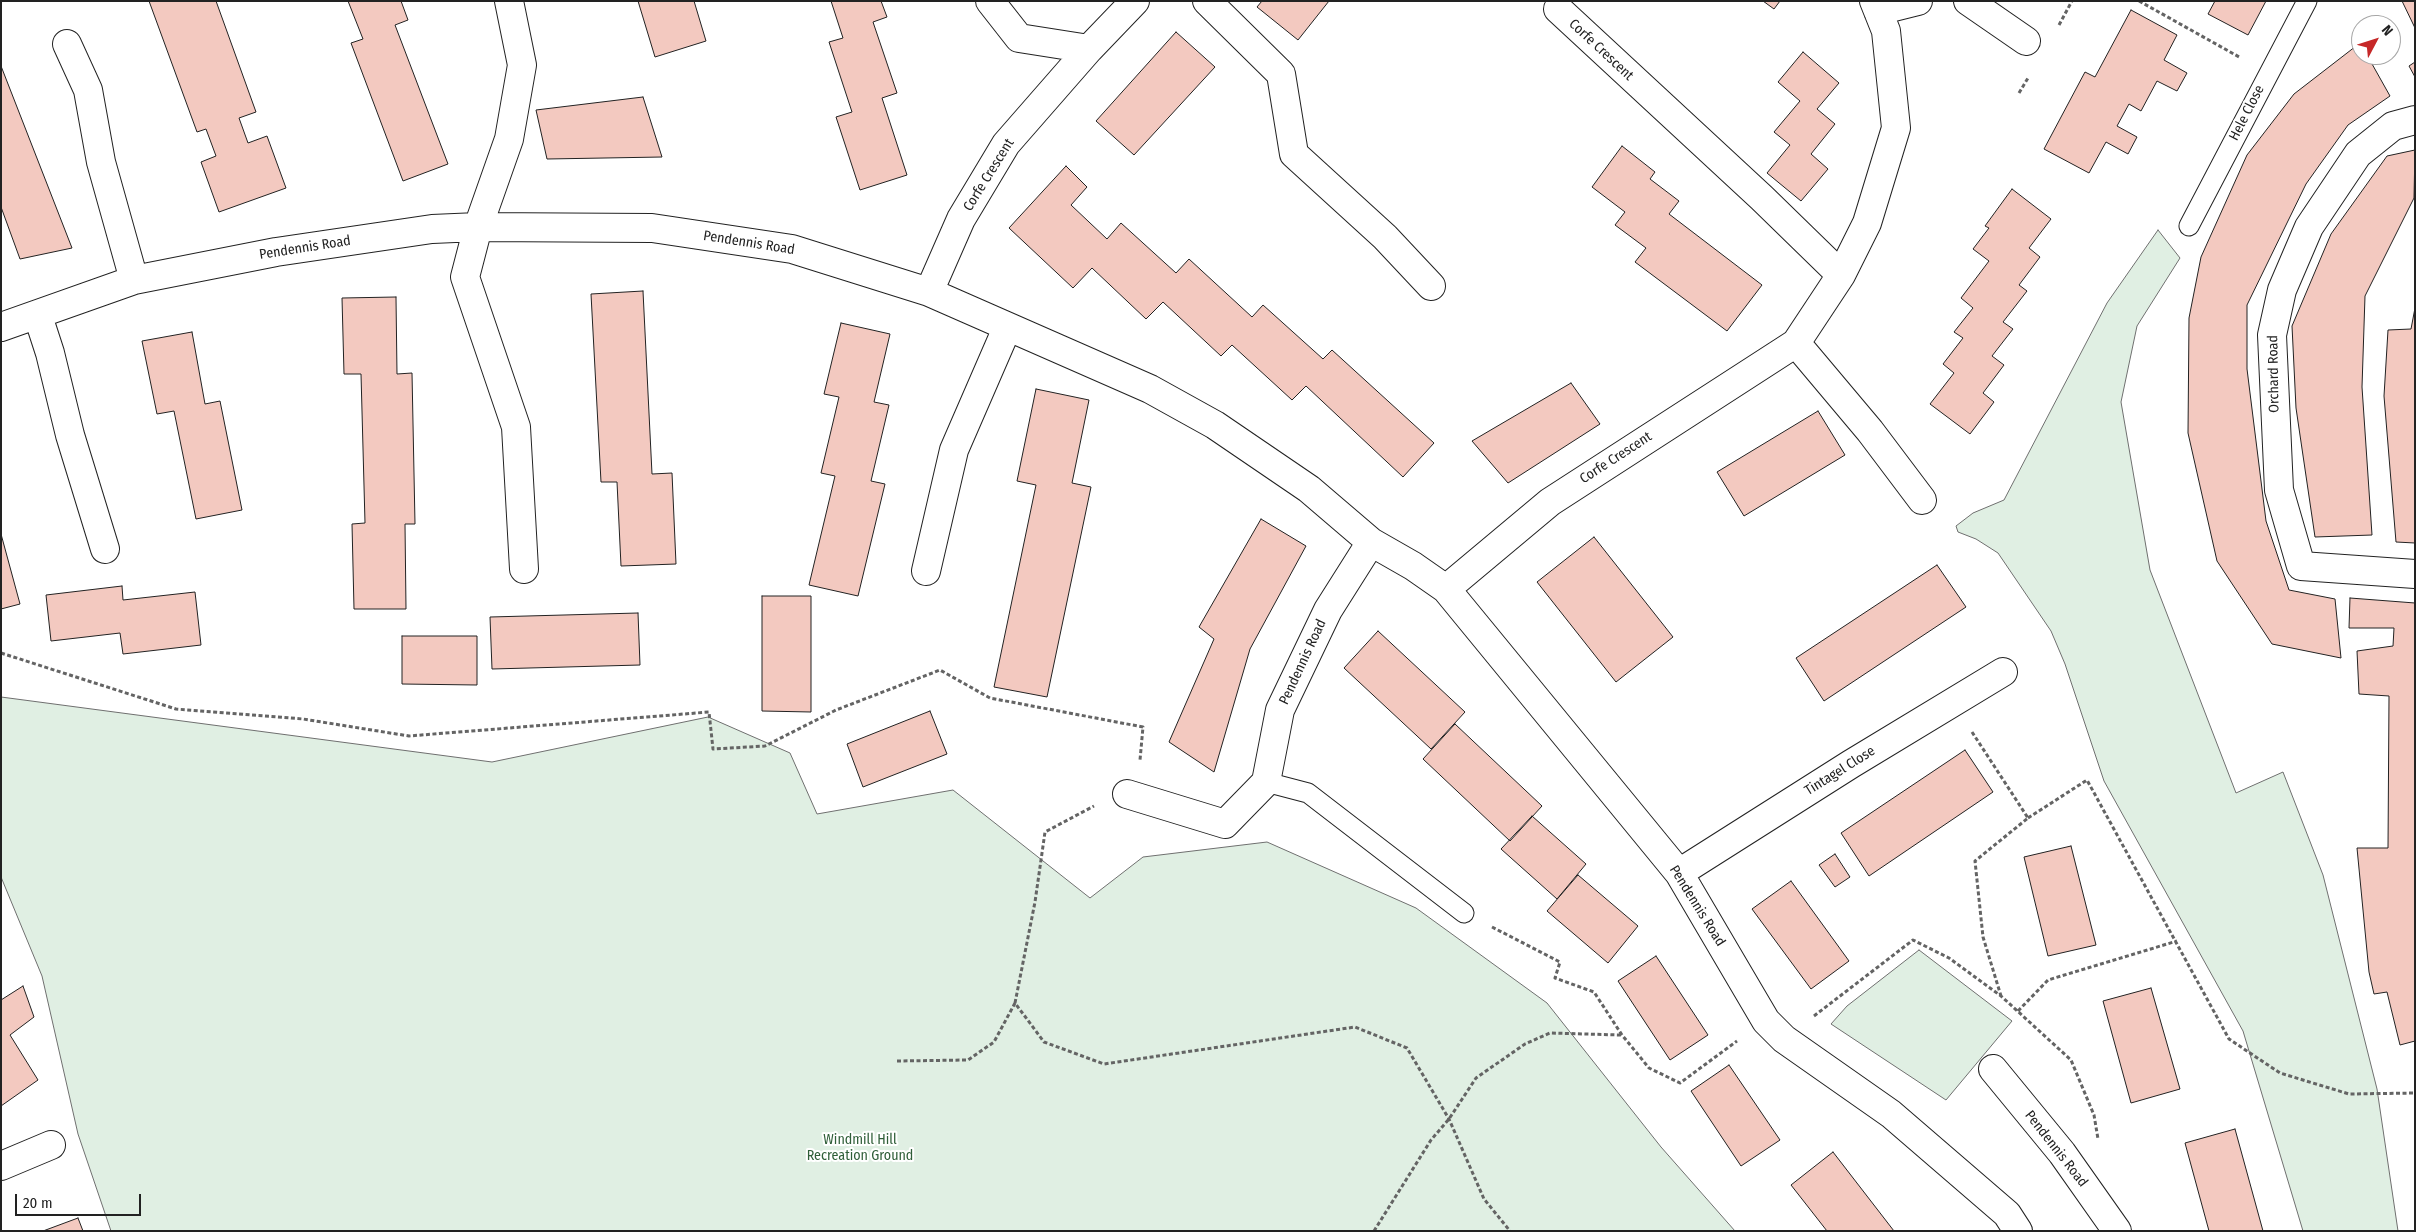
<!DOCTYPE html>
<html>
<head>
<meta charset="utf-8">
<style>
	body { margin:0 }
	#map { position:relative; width:2416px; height:1232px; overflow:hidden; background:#fff; font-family:"Fira Sans Condensed",sans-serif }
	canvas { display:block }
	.frame { position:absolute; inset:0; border:2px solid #222; pointer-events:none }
	.north { position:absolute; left:2351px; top:15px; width:50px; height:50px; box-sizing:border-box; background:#fff; border:1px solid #a7a7a7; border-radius:50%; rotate:50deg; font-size:14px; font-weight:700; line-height:20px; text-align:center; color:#222 }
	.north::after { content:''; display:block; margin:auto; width:18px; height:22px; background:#c62828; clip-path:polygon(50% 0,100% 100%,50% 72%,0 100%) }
	.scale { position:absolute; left:15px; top:1194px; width:126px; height:22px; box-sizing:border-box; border:2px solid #222; border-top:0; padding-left:6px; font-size:15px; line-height:18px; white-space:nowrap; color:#222; -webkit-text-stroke:4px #fff; paint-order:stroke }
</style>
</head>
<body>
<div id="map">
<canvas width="2416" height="1232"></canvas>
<div class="frame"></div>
<div class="north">N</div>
<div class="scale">20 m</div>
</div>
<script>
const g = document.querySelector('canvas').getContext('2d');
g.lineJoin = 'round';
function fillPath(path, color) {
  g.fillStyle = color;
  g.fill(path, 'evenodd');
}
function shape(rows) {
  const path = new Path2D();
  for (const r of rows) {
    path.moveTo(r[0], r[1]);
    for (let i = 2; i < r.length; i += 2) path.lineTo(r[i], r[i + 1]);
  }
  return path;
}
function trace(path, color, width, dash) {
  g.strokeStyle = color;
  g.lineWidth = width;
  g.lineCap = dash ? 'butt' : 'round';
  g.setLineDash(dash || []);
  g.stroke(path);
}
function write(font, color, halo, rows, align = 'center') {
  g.font = font + ' "Fira Sans Condensed",sans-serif';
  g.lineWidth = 4;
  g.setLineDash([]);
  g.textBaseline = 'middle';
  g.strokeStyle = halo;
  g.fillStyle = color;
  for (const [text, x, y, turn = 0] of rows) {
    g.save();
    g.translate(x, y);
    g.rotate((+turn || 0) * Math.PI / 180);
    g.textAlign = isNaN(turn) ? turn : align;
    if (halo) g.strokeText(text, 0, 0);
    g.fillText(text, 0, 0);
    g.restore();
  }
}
const green = shape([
	[2158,230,2180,258,2137,326,2121,402,2150,570,2236,793,2283,772,2323,875,2377,1089,2398,1231,2303,1231,2243,1031,2104,781,2065,664,2051,631,1998,553,1976,539,1958,532,1956,526,1973,513,2004,500,2107,303,2158,230],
	[1,697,492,762,708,717,790,753,817,814,953,790,1090,898,1143,857,1267,842,1416,908,1547,1003,1661,1147,1735,1231,111,1231,78,1134,42,976,1,877,1,697],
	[1919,950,2012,1021,1946,1100,1831,1024,1847,1006,1919,950]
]);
fillPath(green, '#e0efe3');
trace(green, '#6f6f6f', 1);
const building = shape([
	[149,1,216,1,256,112,239,118,248,143,267,136,286,188,219,212,201,162,216,156,206,129,197,132,149,1],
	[348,1,401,1,408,20,395,25,448,164,403,181,351,43,363,39,348,1],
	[638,1,694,1,706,41,655,57,638,1],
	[831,1,881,1,887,17,873,22,897,93,882,98,907,175,860,190,836,117,852,112,829,42,843,38,831,1],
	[1262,1,1329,1,1298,40,1257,7,1262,1],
	[1763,1,1780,1,1774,9,1763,1],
	[2215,1,2266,1,2248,35,2208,14,2215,1],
	[2402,1,2415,1,2415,28,2402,1],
	[2131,10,2177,35,2164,60,2187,73,2177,91,2157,81,2141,111,2129,104,2117,126,2137,137,2128,154,2106,142,2089,173,2044,149,2085,72,2095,77,2131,10],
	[1176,32,1215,67,1134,155,1096,121,1176,32],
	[2360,43,2361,55,2367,55,2390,96,2348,125,2306,184,2247,305,2247,369,2266,521,2289,590,2335,599,2341,658,2272,644,2217,561,2188,433,2189,318,2201,257,2247,155,2294,94,2360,43],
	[1803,52,1839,83,1817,109,1835,124,1811,154,1828,169,1801,201,1767,173,1790,145,1774,132,1800,101,1778,82,1803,52],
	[2415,62,2415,77,2409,66,2415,62],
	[1,66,72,248,20,259,1,207,1,66],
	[643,97,662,157,547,159,536,110,643,97],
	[1622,146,1655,172,1650,179,1679,201,1669,214,1762,285,1727,331,1635,262,1646,248,1615,225,1625,212,1592,187,1622,146],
	[2415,150,2414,198,2365,296,2362,387,2372,535,2315,537,2296,408,2292,326,2331,234,2387,156,2415,150],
	[1066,166,1087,187,1071,205,1107,239,1121,223,1176,273,1189,259,1252,317,1263,305,1323,359,1332,350,1434,443,1403,477,1306,386,1292,400,1232,345,1221,356,1163,302,1146,319,1092,268,1073,288,1009,228,1066,166],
	[2012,189,2051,219,2029,248,2040,257,2019,285,2027,291,2003,322,2013,329,1992,356,2004,365,1983,393,1994,402,1970,434,1930,404,1954,373,1943,364,1963,338,1954,332,1973,308,1961,298,1989,261,1973,249,1989,228,1985,226,2012,189],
	[643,291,652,474,672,473,676,564,621,566,617,482,601,482,591,294,643,291],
	[396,297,397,374,412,373,415,524,405,524,406,609,354,609,352,524,365,523,361,374,344,374,342,298,396,297],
	[2415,308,2415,543,2396,542,2384,396,2388,330,2411,329,2415,308],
	[841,323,890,334,874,402,889,405,871,481,885,484,858,596,809,585,835,476,821,473,839,397,824,394,841,323],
	[192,332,205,404,220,401,242,510,196,519,174,411,157,414,142,341,192,332],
	[1571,383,1600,424,1508,483,1472,441,1571,383],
	[1036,389,1089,400,1072,483,1091,487,1047,697,994,687,1036,485,1017,481,1036,389],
	[1818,411,1845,455,1744,516,1717,472,1818,411],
	[1261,519,1306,546,1250,649,1214,772,1169,742,1214,639,1199,627,1261,519],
	[1,534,20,604,1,609,1,534],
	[1594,537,1673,637,1616,682,1537,582,1594,537],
	[1937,565,1966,607,1824,701,1796,658,1937,565],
	[122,586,123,600,195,592,201,645,123,654,120,633,51,641,46,595,122,586],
	[762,596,811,596,811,712,762,711,762,596],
	[2350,598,2415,603,2415,1041,2400,1045,2387,992,2374,994,2369,972,2357,848,2388,848,2389,696,2359,694,2357,651,2393,646,2394,628,2349,628,2350,598],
	[638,613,640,665,492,669,490,617,638,613],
	[1378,631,1465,712,1431,749,1344,668,1378,631],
	[402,636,477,636,477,685,402,684,402,636],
	[930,711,947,754,863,787,847,744,930,711],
	[1455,724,1542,806,1510,841,1423,759,1455,724],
	[1965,750,1993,792,1869,876,1841,833,1965,750],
	[1532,816,1586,864,1557,899,1501,849,1532,816],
	[2071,846,2096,945,2048,956,2024,857,2071,846],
	[1835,854,1850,877,1835,887,1819,865,1835,854],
	[1578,875,1638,926,1608,963,1547,911,1578,875],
	[1791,881,1849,961,1811,989,1752,909,1791,881],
	[1656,956,1708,1035,1670,1060,1618,981,1656,956],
	[23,986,34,1017,10,1035,38,1080,1,1106,1,1000,23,986],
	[2151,988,2180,1089,2131,1103,2103,1001,2151,988],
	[1729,1065,1780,1140,1741,1166,1691,1091,1729,1065],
	[2235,1129,2263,1231,2209,1231,2185,1143,2235,1129],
	[1833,1152,1894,1231,1827,1231,1791,1185,1833,1152],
	[78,1218,83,1231,43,1231,78,1218]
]);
fillPath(building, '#f3c9c0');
trace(building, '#222', 1);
const lane = shape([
	[2189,226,2307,1],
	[1266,782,1308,793,1464,913]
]);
const street = shape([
	[509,1,522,65,509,139,478,227,465,277,516,427,524,569],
	[990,1,1019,38,1089,49],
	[1207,1,1281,74,1294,154,1385,237,1431,286],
	[1968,1,2026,41],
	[1558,9,1762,198,1841,275],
	[1878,11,1918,1],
	[67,44,88,90,101,162,134,280],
	[2415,120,2393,126,2358,154,2309,227,2282,290,2272,335,2279,490,2301,566,2415,574],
	[929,292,961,219,1006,144,1089,49,1135,1],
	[38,316,50,353,70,435,105,549],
	[1,327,134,280,276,252,432,229,478,227,652,228,792,249,929,292,1150,389,1215,425,1309,489,1371,542,1413,566,1446,589,1679,873,1766,1021,1784,1039,1891,1114,2007,1214,2018,1231],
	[1796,343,1870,431,1922,500],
	[926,571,954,450,1007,328],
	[1446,589,1550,502,1796,343,1841,275,1867,223,1896,128,1886,31,1874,1],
	[1127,794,1225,824,1266,782,1280,710,1328,610,1371,542],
	[1679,873,1851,764,2003,672],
	[1993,1069,2062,1153,2117,1231],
	[1,1166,51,1145]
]);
trace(lane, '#222', 21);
trace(street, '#222', 30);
trace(shape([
	[2139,1,2241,58],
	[2059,25,2072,1],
	[2019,93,2028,78],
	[1,653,176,709,303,719,409,736,709,712,713,749,765,746,836,710,940,670,990,698,1143,727,1140,760],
	[1972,732,2028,818,1975,861,1983,937,2001,996],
	[2028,818,2087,780,2229,1039,2280,1073,2349,1094,2415,1093],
	[1492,927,1560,962,1555,978,1594,992,1622,1035,1649,1068,1680,1083,1737,1041],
	[1015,1003,1035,902,1045,832,1094,806],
	[2018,1011,2048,980,2177,941],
	[1814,1016,1913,940,1949,958,2001,996,2071,1060,2094,1115,2098,1139],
	[897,1061,968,1060,994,1042,1015,1003,1044,1042,1104,1064,1355,1027,1407,1048,1449,1119,1484,1199,1510,1231],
	[1374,1231,1431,1140,1449,1119,1476,1078,1525,1044,1550,1033,1621,1035]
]), '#646464', 3, [4, 2.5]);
trace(lane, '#fff', 19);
trace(street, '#fff', 28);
write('14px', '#222', '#fff', [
	["Corfe Crescent",1601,50,43],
	["Hele Close",2247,113,-63],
	["Corfe Crescent",989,175,-58],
	["Pendennis Road",749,243,9],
	["Pendennis Road",305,248,-9],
	["Orchard Road",2274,374,-91],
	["Corfe Crescent",1616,458,-33],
	["Pendennis Road",1303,662,-65],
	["Tintagel Close",1840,771,-32],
	["Pendennis Road",1697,906,58],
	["Pendennis Road",2056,1149,52]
]);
write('14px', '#2f5e38', '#fff', [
	["Windmill Hill",860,1140],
	["Recreation Ground",860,1156]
]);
</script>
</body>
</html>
